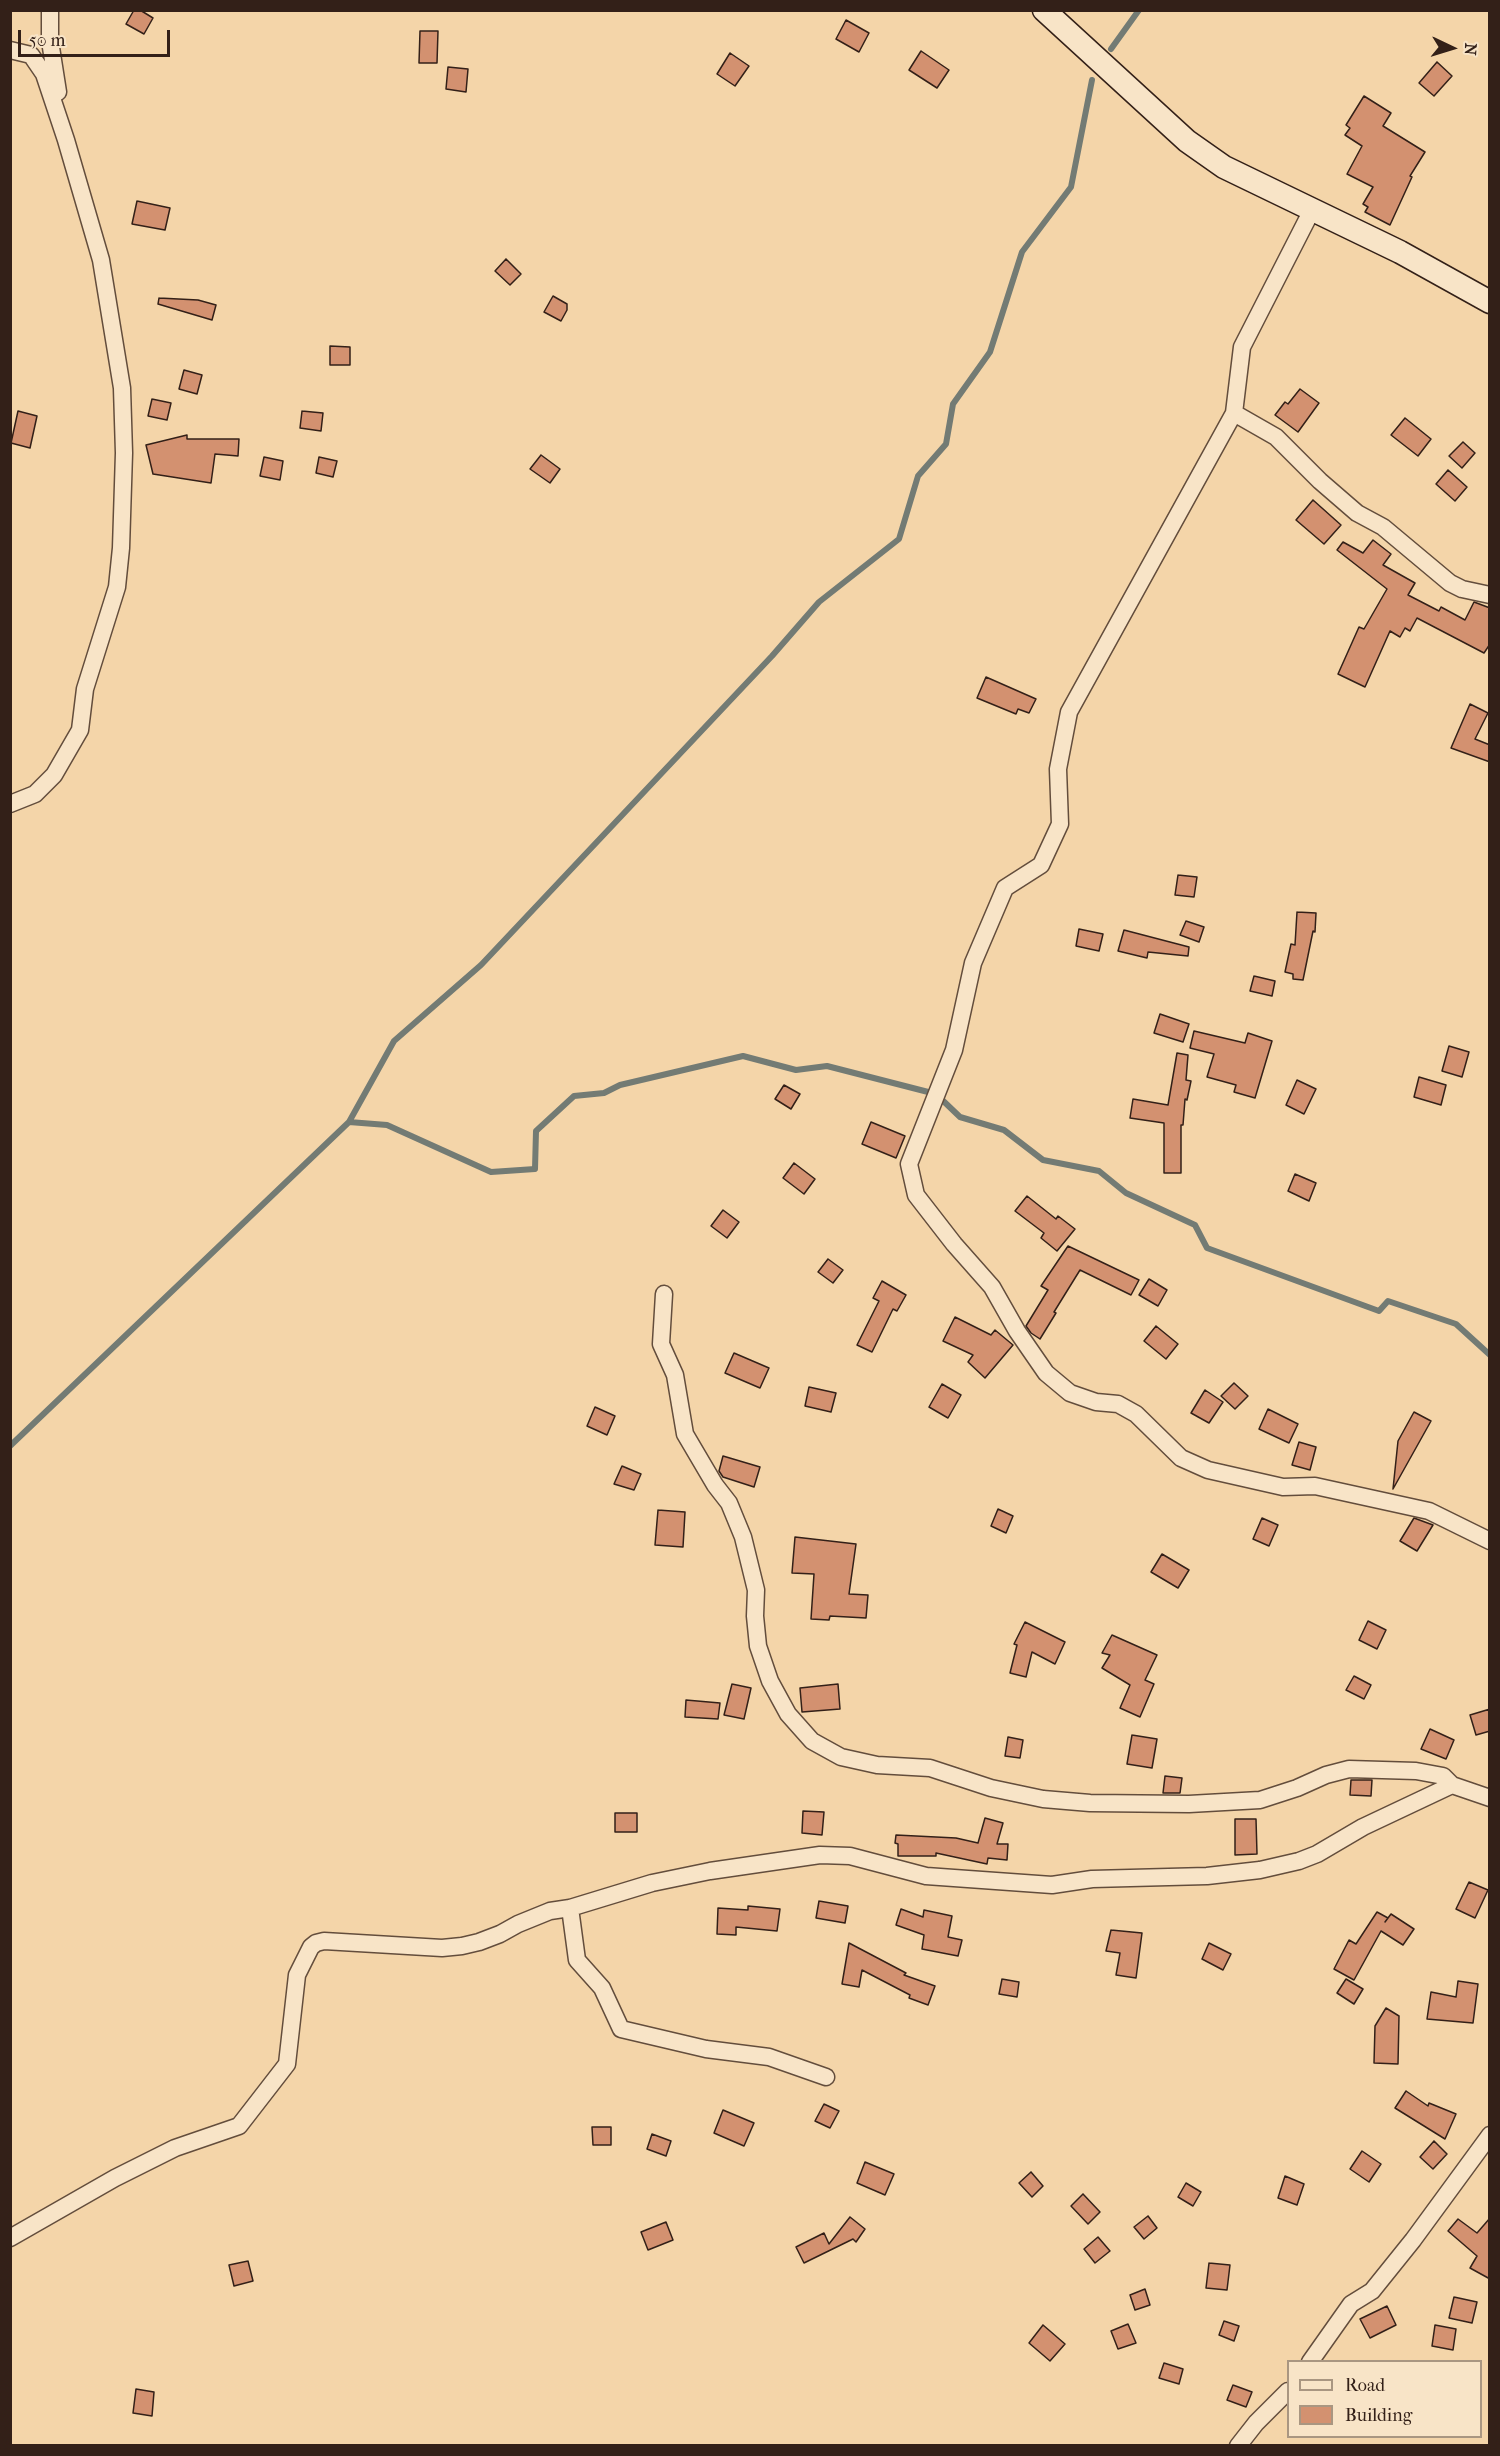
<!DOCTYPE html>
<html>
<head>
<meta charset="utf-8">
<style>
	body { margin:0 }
	#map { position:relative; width:1500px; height:2456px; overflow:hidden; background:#f4d5a9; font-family:"IM FELL French Canon",serif }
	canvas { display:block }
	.frame { position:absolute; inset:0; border:12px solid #332018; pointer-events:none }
	.legend { position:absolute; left:1287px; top:2360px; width:195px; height:78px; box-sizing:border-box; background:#f8e4c7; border:2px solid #a99681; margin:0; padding:8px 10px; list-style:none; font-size:18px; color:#332018 }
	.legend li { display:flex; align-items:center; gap:12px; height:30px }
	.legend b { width:30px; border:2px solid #a99681 }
	.north { position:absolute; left:1422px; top:18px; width:60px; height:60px; -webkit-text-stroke:4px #f8e4c7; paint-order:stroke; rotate:94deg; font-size:16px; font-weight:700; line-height:24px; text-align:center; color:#332018 }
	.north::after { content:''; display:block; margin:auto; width:21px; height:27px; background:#332018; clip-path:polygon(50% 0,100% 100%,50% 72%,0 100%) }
	.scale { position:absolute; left:18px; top:30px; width:152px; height:27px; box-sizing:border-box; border:3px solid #332018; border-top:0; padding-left:8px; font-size:18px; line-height:21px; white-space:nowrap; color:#332018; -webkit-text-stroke:4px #f8e4c7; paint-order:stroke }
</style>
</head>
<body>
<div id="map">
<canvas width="1500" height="2456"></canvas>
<div class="frame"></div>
<ul class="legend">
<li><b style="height:8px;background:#f8e4c7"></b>Road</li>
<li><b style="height:16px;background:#d39170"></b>Building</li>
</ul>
<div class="north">N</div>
<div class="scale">50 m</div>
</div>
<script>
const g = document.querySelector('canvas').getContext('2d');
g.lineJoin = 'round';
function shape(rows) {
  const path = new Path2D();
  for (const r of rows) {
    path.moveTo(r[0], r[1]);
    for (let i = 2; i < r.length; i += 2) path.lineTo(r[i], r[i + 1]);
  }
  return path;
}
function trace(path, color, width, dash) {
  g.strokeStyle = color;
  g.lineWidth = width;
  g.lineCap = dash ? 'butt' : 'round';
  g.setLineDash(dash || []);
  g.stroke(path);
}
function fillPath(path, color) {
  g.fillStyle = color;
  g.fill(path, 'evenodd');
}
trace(shape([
	[1111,49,1139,10],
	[349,1122,387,1125,491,1172,535,1169,536,1131,574,1096,604,1093,620,1085,743,1056,796,1070,827,1066,936,1094,960,1117,1004,1130,1043,1160,1099,1171,1126,1193,1195,1225,1207,1248,1379,1311,1388,1301,1456,1324,1490,1355],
	[10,1446,349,1122,394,1041,481,965,772,656,819,602,899,539,918,476,946,444,953,404,990,352,1022,252,1071,187,1092,80]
]), '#737b74', 6);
const building = shape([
	[134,10,140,10,153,18,144,34,126,24,134,10],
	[846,20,869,33,859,52,836,39,846,20],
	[420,31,438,31,437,63,419,63,420,31],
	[921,51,949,70,937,88,909,70,921,51],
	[730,53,749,66,735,86,717,74,730,53],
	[1437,62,1452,76,1434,96,1419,83,1437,62],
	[448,67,468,69,466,92,446,89,448,67],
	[1364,96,1391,113,1383,126,1425,152,1410,176,1412,177,1390,225,1365,212,1368,207,1363,204,1373,187,1347,174,1362,146,1345,135,1350,128,1346,125,1364,96],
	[137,201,170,208,165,230,132,224,137,201],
	[506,259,521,274,510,285,495,271,506,259],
	[553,296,567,304,567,310,561,321,544,312,553,296],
	[159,298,198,300,216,305,212,320,158,304,159,298],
	[330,346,350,347,350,365,330,365,330,346],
	[184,370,202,375,197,394,179,389,184,370],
	[1300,389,1319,403,1298,432,1275,415,1285,402,1288,404,1300,389],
	[152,399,171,403,167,420,148,416,152,399],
	[18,411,37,416,30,448,11,443,18,411],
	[302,411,323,413,321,431,300,428,302,411],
	[1405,418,1431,439,1418,456,1391,435,1405,418],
	[187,435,187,439,239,439,238,456,215,454,211,483,153,474,146,445,187,435],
	[1463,442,1475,453,1462,468,1449,456,1463,442],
	[541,455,560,469,550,483,530,469,541,455],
	[264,457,283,461,280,480,260,476,264,457],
	[319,457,337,461,333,477,316,473,319,457],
	[1448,470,1467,487,1455,501,1436,484,1448,470],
	[1313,500,1341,525,1324,544,1296,520,1313,500],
	[1373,540,1391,554,1383,565,1415,583,1408,595,1439,611,1441,607,1465,620,1474,602,1490,608,1490,644,1484,653,1417,618,1410,631,1405,628,1400,637,1390,631,1365,687,1338,674,1359,627,1364,629,1387,589,1337,550,1343,542,1363,553,1373,540],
	[986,677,1036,699,1029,713,1018,709,1016,714,977,698,986,677],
	[1470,704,1488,713,1475,739,1490,745,1490,762,1451,748,1470,704],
	[1178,875,1197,877,1194,897,1175,895,1178,875],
	[1297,912,1316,913,1315,932,1313,931,1303,980,1293,979,1293,974,1285,972,1291,944,1295,945,1297,912],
	[1186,921,1204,927,1199,942,1180,935,1186,921],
	[1079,929,1103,934,1099,951,1076,946,1079,929],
	[1124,930,1189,947,1188,956,1148,952,1147,958,1118,951,1124,930],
	[1254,976,1275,981,1272,996,1250,991,1254,976],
	[1160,1014,1189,1024,1183,1042,1154,1033,1160,1014],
	[1194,1031,1245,1043,1248,1033,1272,1041,1255,1098,1234,1092,1236,1085,1207,1077,1214,1054,1190,1048,1194,1031],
	[1449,1046,1469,1052,1462,1077,1442,1071,1449,1046],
	[1177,1053,1188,1055,1186,1080,1191,1081,1187,1100,1185,1099,1183,1125,1181,1125,1181,1173,1164,1173,1164,1123,1130,1118,1133,1099,1168,1105,1177,1053],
	[1419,1077,1446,1085,1441,1105,1414,1097,1419,1077],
	[1297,1080,1316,1089,1304,1114,1286,1105,1297,1080],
	[784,1085,800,1094,791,1109,775,1099,784,1085],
	[871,1122,905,1136,896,1158,862,1144,871,1122],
	[794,1163,815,1179,804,1194,783,1178,794,1163],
	[1295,1174,1316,1183,1309,1201,1288,1191,1295,1174],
	[1027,1196,1056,1219,1058,1216,1075,1229,1057,1251,1041,1238,1044,1233,1015,1211,1027,1196],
	[723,1210,739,1222,727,1238,711,1226,723,1210],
	[1068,1246,1139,1280,1131,1295,1080,1270,1054,1312,1056,1313,1040,1339,1031,1333,1026,1326,1048,1290,1041,1286,1068,1246],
	[828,1259,843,1270,833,1283,818,1272,828,1259],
	[1149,1279,1167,1290,1158,1306,1139,1295,1149,1279],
	[882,1281,906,1295,897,1311,893,1309,872,1352,857,1345,879,1301,873,1298,882,1281],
	[955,1317,991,1335,995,1330,1013,1345,985,1378,968,1362,973,1355,943,1341,955,1317],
	[1156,1326,1178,1344,1166,1359,1144,1341,1156,1326],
	[734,1353,769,1368,760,1388,725,1373,734,1353],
	[1234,1383,1248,1396,1235,1409,1221,1396,1234,1383],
	[942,1384,961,1395,948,1418,929,1407,942,1384],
	[809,1387,836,1393,831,1412,805,1406,809,1387],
	[1205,1390,1223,1402,1209,1423,1191,1413,1205,1390],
	[595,1407,615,1416,607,1435,587,1426,595,1407],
	[1268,1409,1298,1424,1289,1443,1259,1429,1268,1409],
	[1414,1412,1431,1421,1393,1489,1398,1441,1414,1412],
	[1299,1442,1316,1447,1310,1470,1292,1465,1299,1442],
	[723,1456,760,1467,754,1487,723,1477,719,1471,723,1456],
	[622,1466,641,1474,634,1490,614,1484,622,1466],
	[998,1509,1013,1516,1006,1533,991,1526,998,1509],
	[658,1510,685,1512,683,1547,655,1545,658,1510],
	[1262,1518,1278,1525,1269,1546,1253,1539,1262,1518],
	[1414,1518,1433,1525,1417,1551,1400,1541,1414,1518],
	[795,1537,856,1544,849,1594,868,1595,866,1618,830,1616,829,1620,811,1619,814,1574,792,1573,795,1537],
	[1162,1554,1189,1570,1178,1588,1151,1572,1162,1554],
	[1368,1621,1386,1630,1377,1649,1359,1640,1368,1621],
	[1025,1622,1065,1642,1055,1664,1032,1652,1026,1677,1010,1673,1017,1645,1014,1644,1025,1622],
	[1112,1635,1157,1655,1145,1680,1154,1684,1140,1717,1120,1708,1130,1685,1102,1668,1110,1655,1102,1653,1112,1635],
	[1354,1676,1371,1685,1364,1699,1346,1690,1354,1676],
	[732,1684,751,1688,744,1719,724,1715,732,1684],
	[838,1684,840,1709,802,1712,800,1688,838,1684],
	[686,1700,720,1703,718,1719,685,1717,686,1700],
	[1490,1709,1490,1731,1476,1735,1470,1715,1490,1709],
	[1430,1729,1454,1740,1446,1759,1421,1749,1430,1729],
	[1132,1735,1157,1739,1152,1768,1127,1764,1132,1735],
	[1008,1737,1023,1740,1020,1758,1005,1756,1008,1737],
	[1165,1776,1182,1778,1180,1793,1163,1793,1165,1776],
	[1351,1780,1372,1780,1371,1796,1350,1795,1351,1780],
	[803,1811,824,1812,822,1835,802,1833,803,1811],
	[615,1813,637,1813,637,1832,615,1832,615,1813],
	[985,1818,1003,1823,997,1844,1008,1844,1007,1860,988,1858,987,1864,936,1853,936,1856,898,1856,898,1844,895,1843,896,1835,956,1838,978,1843,985,1818],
	[1235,1819,1256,1819,1257,1854,1235,1855,1235,1819],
	[1469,1882,1488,1890,1475,1918,1456,1909,1469,1882],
	[819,1901,848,1906,845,1923,816,1918,819,1901],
	[748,1906,780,1909,777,1931,736,1927,736,1935,717,1934,718,1908,748,1910,748,1906],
	[901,1909,923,1917,924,1910,952,1916,948,1937,962,1940,958,1956,922,1949,924,1935,896,1925,901,1909],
	[1377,1912,1388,1918,1385,1922,1391,1914,1414,1929,1403,1945,1381,1931,1354,1980,1334,1969,1349,1940,1356,1944,1377,1912],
	[1111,1930,1142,1933,1136,1978,1116,1975,1120,1953,1106,1951,1111,1930],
	[849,1943,906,1973,904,1975,935,1986,928,2005,909,1998,910,1995,862,1970,859,1987,842,1984,849,1943],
	[1209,1943,1231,1954,1223,1970,1202,1959,1209,1943],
	[1002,1979,1019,1982,1017,1997,999,1994,1002,1979],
	[1346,1979,1363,1989,1354,2004,1337,1993,1346,1979],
	[1458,1981,1478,1984,1473,2023,1427,2019,1431,1992,1456,1997,1458,1981],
	[1386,2008,1399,2016,1398,2064,1374,2063,1375,2026,1386,2008],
	[1406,2091,1428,2106,1429,2103,1456,2114,1445,2139,1395,2108,1406,2091],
	[824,2104,839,2111,830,2128,815,2121,824,2104],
	[723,2110,754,2123,744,2146,714,2133,723,2110],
	[592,2127,611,2127,611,2145,593,2145,592,2127],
	[652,2134,671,2141,666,2156,647,2149,652,2134],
	[1434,2141,1447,2154,1433,2169,1420,2157,1434,2141],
	[1362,2151,1381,2164,1369,2182,1350,2169,1362,2151],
	[865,2162,894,2174,885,2195,857,2183,865,2162],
	[1031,2172,1043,2186,1032,2197,1019,2183,1031,2172],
	[1285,2176,1304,2184,1297,2205,1278,2198,1285,2176],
	[1186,2183,1201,2192,1193,2206,1178,2197,1186,2183],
	[1083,2194,1100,2212,1088,2224,1071,2206,1083,2194],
	[1148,2216,1157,2228,1144,2239,1134,2227,1148,2216],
	[850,2217,865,2229,856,2242,853,2239,804,2263,796,2247,824,2233,829,2244,850,2217],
	[1490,2218,1490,2279,1470,2268,1477,2256,1448,2231,1458,2219,1477,2233,1490,2218],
	[666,2222,673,2240,648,2250,641,2232,666,2222],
	[1098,2237,1110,2251,1095,2263,1084,2249,1098,2237],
	[248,2261,253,2281,234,2286,229,2265,248,2261],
	[1209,2263,1230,2265,1227,2290,1206,2288,1209,2263],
	[1145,2289,1150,2305,1135,2310,1130,2295,1145,2289],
	[1454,2297,1477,2302,1472,2323,1449,2318,1454,2297],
	[1387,2306,1396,2325,1370,2338,1360,2319,1387,2306],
	[1224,2321,1239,2326,1234,2341,1219,2335,1224,2321],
	[1128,2324,1136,2343,1118,2349,1111,2331,1128,2324],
	[1043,2325,1065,2344,1050,2361,1029,2343,1043,2325],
	[1435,2325,1456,2329,1453,2350,1432,2346,1435,2325],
	[1164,2363,1183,2369,1179,2384,1159,2378,1164,2363],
	[1233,2385,1252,2392,1246,2407,1227,2400,1233,2385],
	[136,2389,154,2392,152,2416,133,2413,136,2389]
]);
fillPath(building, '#d39170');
trace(building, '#332018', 1.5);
const street = shape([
	[50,10,50,41,58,92],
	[10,50,31,55,44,74,66,140,101,260,122,388,124,453,121,548,117,587,85,689,80,730,54,775,35,794,10,804],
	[1312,210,1242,347,1234,413,1069,712,1058,769,1060,824,1041,865,1005,888,973,963,954,1050,909,1164,916,1195,954,1244,992,1287,1017,1331,1046,1373,1070,1393,1096,1402,1118,1404,1136,1414,1181,1458,1208,1470,1283,1487,1315,1486,1429,1511,1490,1541],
	[1234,413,1276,437,1320,481,1357,513,1383,527,1450,583,1462,589,1490,595],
	[664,1294,661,1344,675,1375,685,1434,715,1485,729,1503,743,1537,756,1590,755,1616,758,1646,770,1681,788,1714,812,1741,841,1757,877,1765,930,1768,991,1788,1043,1799,1090,1803,1189,1804,1260,1800,1297,1788,1326,1775,1349,1769,1416,1771,1443,1776,1452,1785,1490,1798],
	[570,1908,577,1960,602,1988,621,2029,706,2049,769,2057,826,2077],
	[10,2238,115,2178,175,2148,239,2126,287,2064,297,1975,311,1947,316,1943,324,1941,442,1948,462,1946,479,1942,500,1934,518,1924,550,1911,570,1908,652,1883,710,1871,820,1855,850,1856,926,1876,1052,1885,1092,1879,1207,1876,1260,1870,1299,1861,1317,1854,1363,1827,1452,1785],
	[1310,2362,1351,2304,1372,2291,1413,2240,1490,2135],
	[1238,2446,1256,2423,1288,2391]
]);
const secondary = shape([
	[1044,10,1187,141,1224,167,1400,252,1490,302]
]);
trace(street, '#634d3c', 19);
trace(secondary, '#332018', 25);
trace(street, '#f8e4c7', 16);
trace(secondary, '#f8e4c7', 22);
</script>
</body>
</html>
